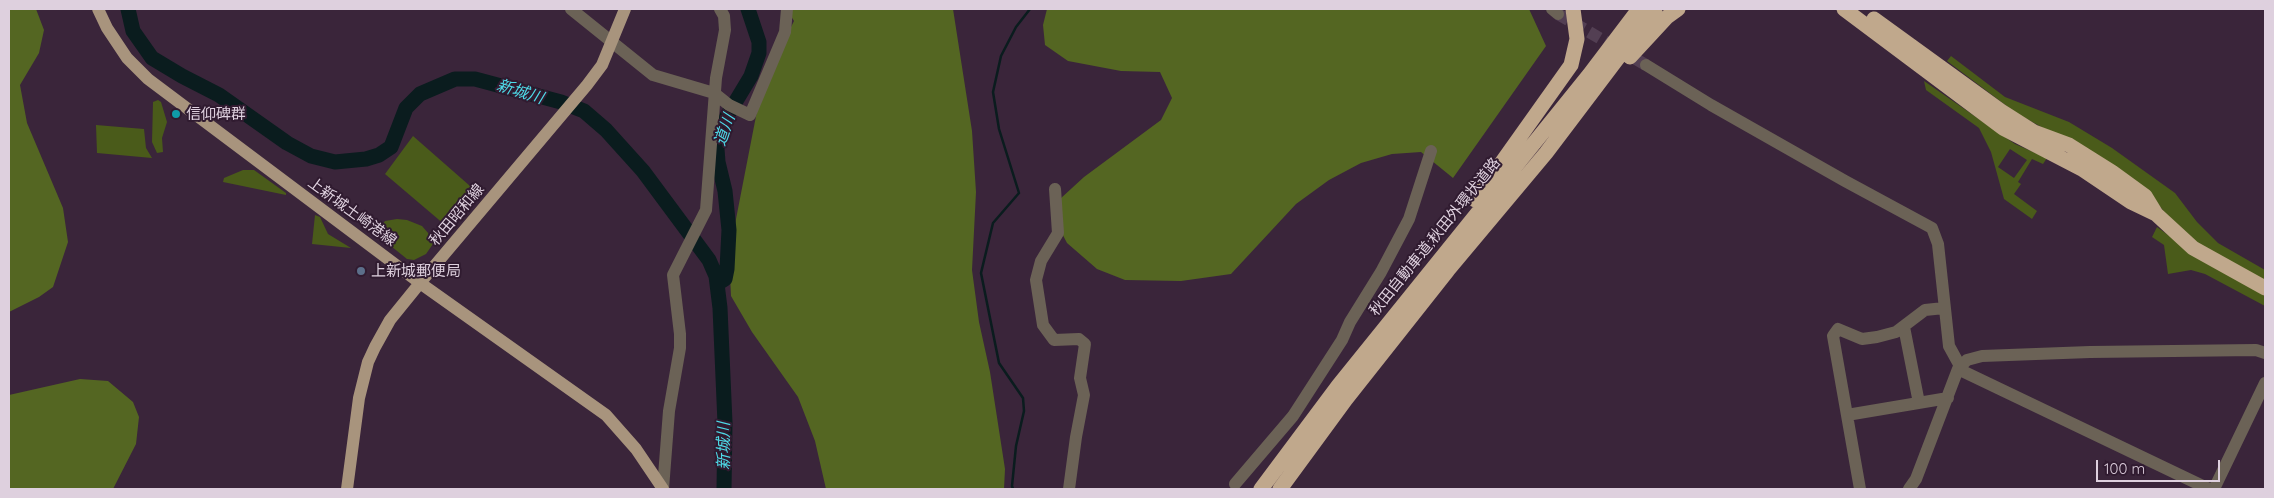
<!DOCTYPE html>
<html>
<head>
<meta charset="utf-8">
<style>
	body { margin:0 }
	#map { position:relative; width:2274px; height:498px; overflow:hidden; background:#3a253a; font-family:Quicksand,sans-serif }
	canvas { display:block }
	.frame { position:absolute; inset:0; border:10px solid #ded0de; pointer-events:none }
	.scale { position:absolute; left:2096px; top:460px; width:124px; height:22px; box-sizing:border-box; border:2px solid #ded0de; border-top:0; padding-left:6px; font-size:15px; line-height:18px; white-space:nowrap; color:#ded0de; -webkit-text-stroke:4px #301b30; paint-order:stroke }
</style>
</head>
<body>
<div id="map">
<canvas width="2274" height="498"></canvas>
<div class="frame"></div>
<div class="scale">100 m</div>
</div>
<script>
const g = document.querySelector('canvas').getContext('2d');
g.lineJoin = 'round';
function fillPath(path, color) {
  g.fillStyle = color;
  g.fill(path, 'evenodd');
}
function shape(rows) {
  const path = new Path2D();
  for (const r of rows) {
    path.moveTo(r[0], r[1]);
    for (let i = 2; i < r.length; i += 2) path.lineTo(r[i], r[i + 1]);
  }
  return path;
}
function trace(path, color, width, dash) {
  g.strokeStyle = color;
  g.lineWidth = width;
  g.lineCap = dash ? 'butt' : 'round';
  g.setLineDash(dash || []);
  g.stroke(path);
}
function write(font, color, halo, rows, align = 'center') {
  g.font = font + ' Quicksand,"Noto Sans JP",sans-serif';
  g.lineWidth = 4;
  g.setLineDash([]);
  g.textBaseline = 'middle';
  g.strokeStyle = halo;
  g.fillStyle = color;
  for (const [text, x, y, turn = 0] of rows) {
    g.save();
    g.translate(x, y);
    g.rotate((+turn || 0) * Math.PI / 180);
    g.textAlign = isNaN(turn) ? turn : align;
    if (halo) g.strokeText(text, 0, 0);
    g.fillText(text, 0, 0);
    g.restore();
  }
}
fillPath(shape([
	[1951,56,2005,97,2069,122,2112,148,2175,193,2197,222,2218,243,2265,270,2265,282,2194,242,2165,213,2155,200,2045,129,2016,113,1947,61],
	[1924,81,2015,144,2047,158,2043,164,2032,159,2018,182,2021,184,2014,194,2037,211,2032,219,2004,199,1991,152,1979,128,1926,90],
	[2010,149,2027,160,2014,178,1998,167],
	[158,100,161,102,167,122,162,138,163,152,157,153,152,142,153,102],
	[96,125,144,129,146,148,152,158,97,153],
	[413,136,478,193,445,225,385,174],
	[243,170,254,170,286,193,286,195,223,182,224,178],
	[315,215,320,217,328,234,351,248,312,244],
	[397,219,407,220,422,226,435,241,426,254,414,260,407,259,376,234,385,221],
	[2157,227,2203,260,2265,296,2265,306,2205,274,2191,270,2168,274,2164,245,2152,237]
]), '#4a5b1a');
fillPath(shape([
	[9,9,36,9,44,30,39,53,20,85,27,123,63,208,68,242,53,287,39,297,9,312],
	[787,9,953,9,972,131,976,192,972,270,979,322,990,372,1005,469,1004,489,826,489,815,441,798,397,752,332,731,296,729,255,757,111,778,53,794,21],
	[1047,9,1529,9,1546,46,1453,178,1421,152,1392,154,1361,163,1329,180,1296,204,1231,274,1181,281,1125,280,1097,269,1067,243,1055,220,1060,199,1084,177,1161,120,1172,98,1160,72,1121,71,1068,61,1045,45,1043,25],
	[80,379,108,381,133,402,139,417,136,444,113,489,9,489,9,395]
]), '#546622');
trace(shape([
	[1013,489,1012,486,1016,446,1024,411,1023,398,999,363,981,273,993,223,1019,193,999,129,993,92,1001,56,1016,27,1030,9]
]), '#0a1c1e', 2.5);
trace(shape([
	[128,9,133,31,152,58,182,76,219,95,287,143,311,156,335,162,366,159,379,155,391,147,406,108,420,94,455,79,475,79,561,102,584,111,606,130,643,171,709,260,716,276,720,308,725,423,724,489],
	[717,284,725,279,727,269,729,230,725,191,718,162,717,149,719,136,727,116,751,76,759,53,759,42,748,9]
]), '#0a1c1e', 15);
trace(shape([
	[1558,14,1646,65]
]), '#533f53', 12, [12, 6]);
trace(shape([
	[571,9,653,75,714,93,729,105,750,115,785,32,787,9],
	[1552,9,1558,14],
	[1646,65,1711,105,1845,181,1932,228,1938,244,1949,346,1960,366],
	[1055,189,1058,233,1041,261,1036,280,1043,325,1054,340,1079,339,1085,344,1080,378,1084,395,1076,437,1069,489],
	[1904,327,1919,403],
	[1958,369,2209,489],
	[1847,415,1948,398],
	[1235,484,1293,416,1342,340,1350,322,1381,272,1409,219,1431,151],
	[663,489,669,411,680,348,680,334,673,275,706,210,716,78,725,30,724,16,720,9],
	[1860,489,1833,336,1838,329,1862,339,1877,337,1896,332,1925,310,1944,308],
	[1909,489,1916,479,1958,369,1967,360,1982,356,2090,352,2256,350,2265,353],
	[2214,489,2265,383]
]), '#6b6256', 12);
trace(shape([
	[98,9,107,28,127,58,148,79,420,283,606,415,636,449,663,489],
	[347,489,359,398,368,362,375,347,390,320,420,283,587,85,602,65,625,9]
]), '#a8947d', 12);
trace(shape([
	[1844,9,2003,128,2082,169,2131,202,2156,214,2193,248,2265,288],
	[1874,19,2001,111,2034,132,2069,145,2112,172,2145,196,2156,214],
	[1630,57,1667,17,1678,9],
	[1475,200,1571,65,1577,39,1573,9],
	[1261,489,1338,386,1589,75,1639,9],
	[1280,489,1346,399,1448,270,1546,153,1655,9]
]), '#c0a88c', 15);
for (const [x, y, r, color] of [
	[176,114,5,"#0f9aa8"],
	[361,271,5,"#5c6f8a"]
]) {
  const dot = new Path2D();
  dot.arc(x, y, r, 0, 2 * Math.PI);
  g.fillStyle = color;
  g.fill(dot);
  trace(dot, '#301b30', 2);
}
write('15px', '#ded0de', '#301b30', [
	["信仰碑群",186,114],
	["上新城郵便局",371,271]
], 'left');
write('15px', '#ded0de', '#301b30', [
	["上新城土崎港線",352,212,36],
	["秋田昭和線",457,215,-50],
	["秋田自動車道;秋田外環状道路",1435,237,-51]
]);
write('italic 16px', '#4edbe8', '#301b30', [
	["新城川",520,92,17],
	["道川",725,130,-71],
	["新城川",724,446,-90]
]);
</script>
</body>
</html>
